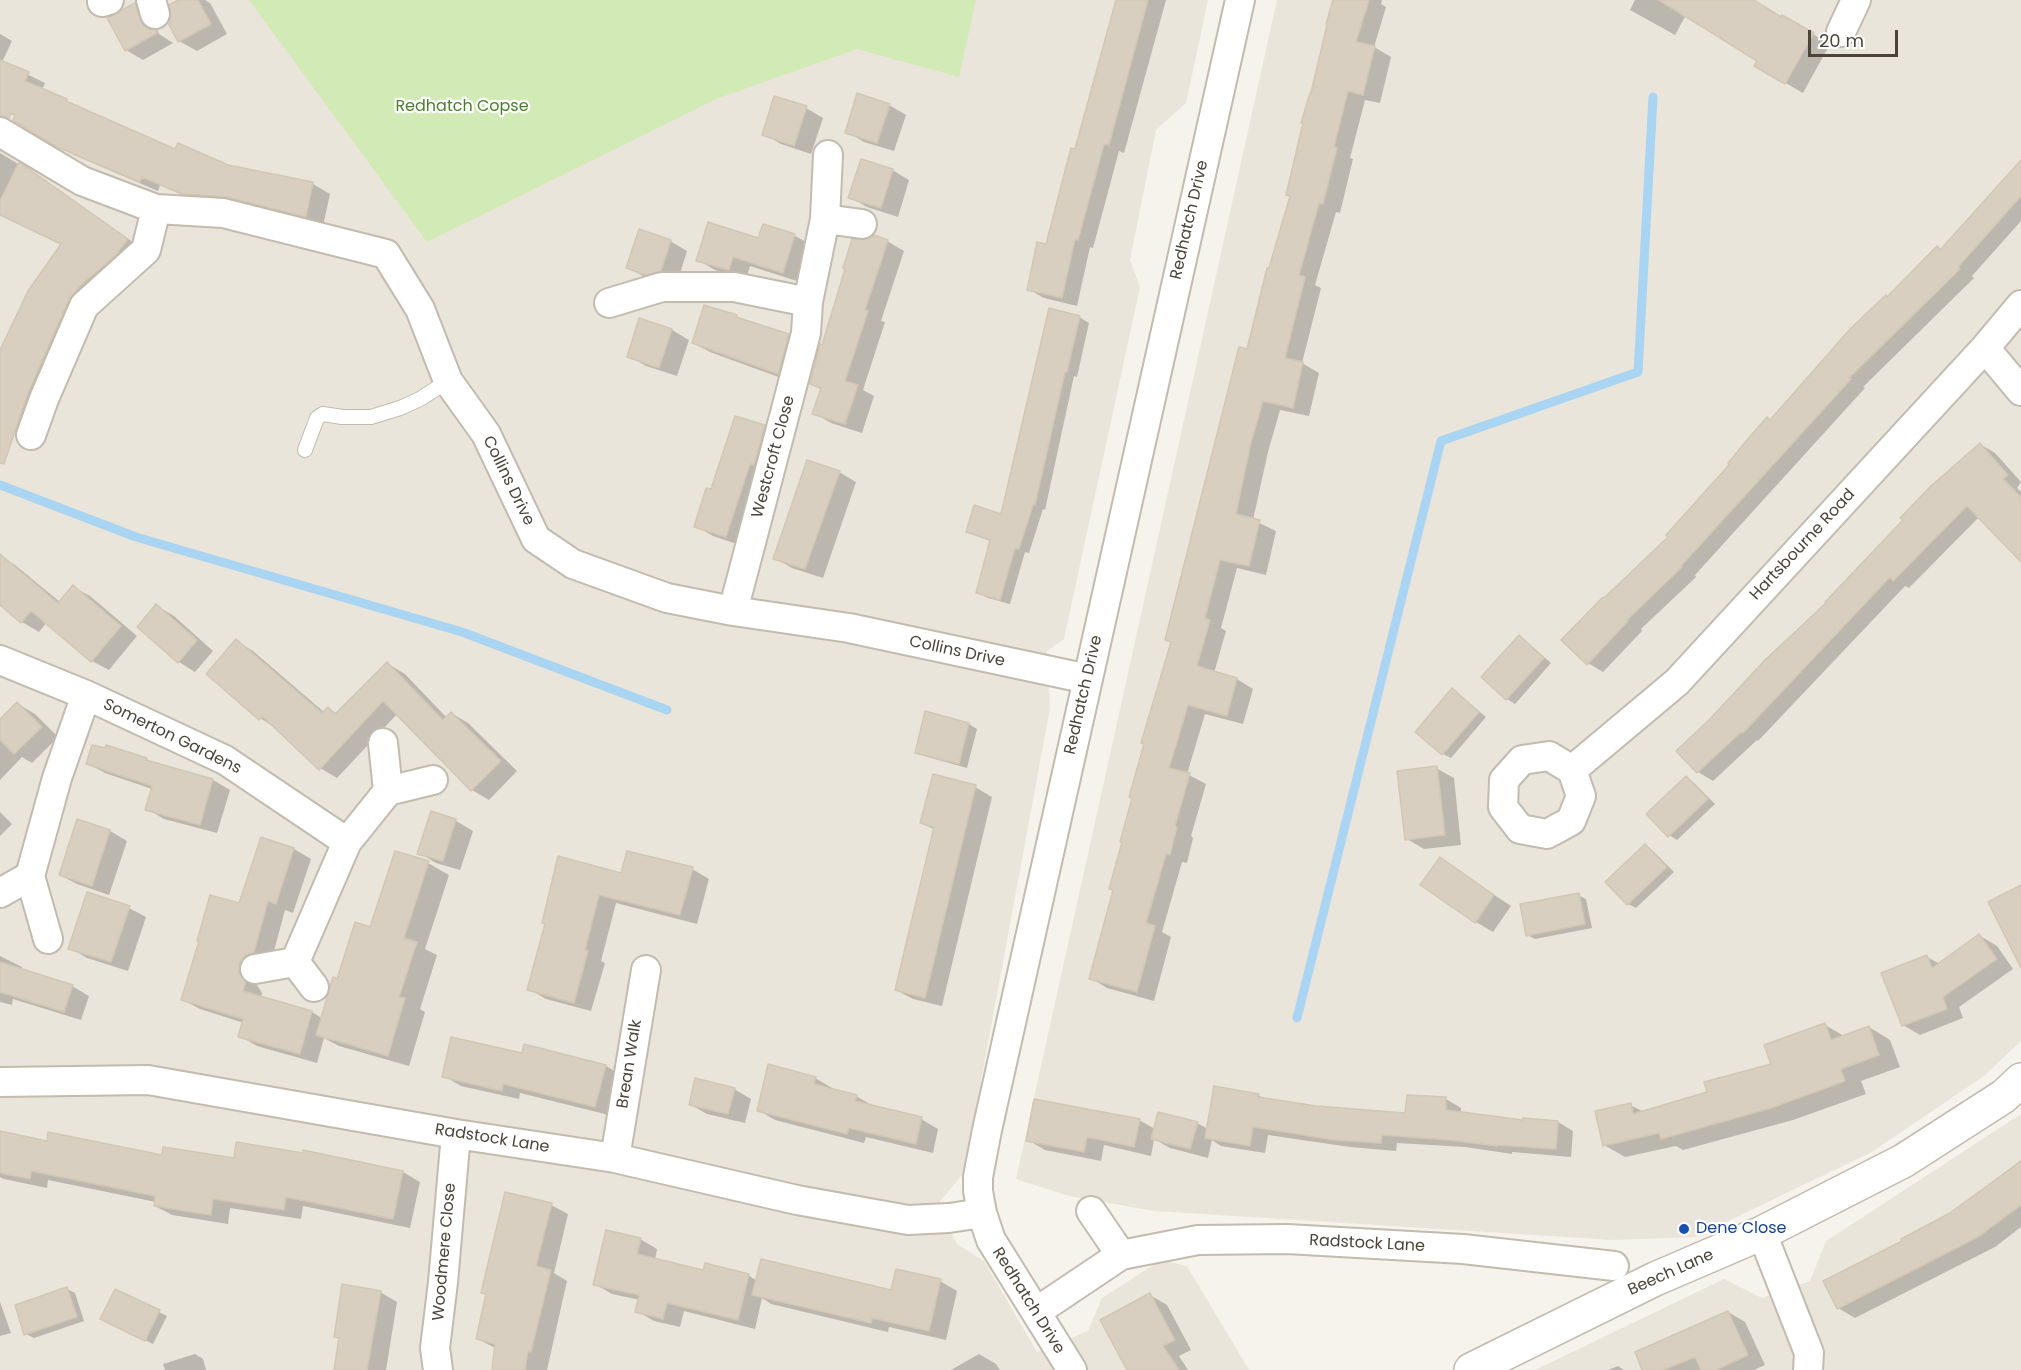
<!DOCTYPE html>
<html>
<head>
<meta charset="utf-8">
<style>
	body { margin:0 }
	#map { position:relative; width:2021px; height:1370px; overflow:hidden; background:#f6f3ec; font-family:Poppins,sans-serif }
	canvas { display:block }
	.scale { position:absolute; left:1808px; top:30px; width:90px; height:27px; box-sizing:border-box; border:3px solid #4b4439; border-top:0; padding-left:8px; font-size:18px; line-height:21px; white-space:nowrap; color:#4b4439; -webkit-text-stroke:4px #fff; paint-order:stroke }
</style>
</head>
<body>
<div id="map">
<canvas width="2021" height="1370"></canvas>
<div class="scale">20 m</div>
</div>
<script>
const g = document.querySelector('canvas').getContext('2d');
g.lineJoin = 'round';
function fillPath(path, color) {
  g.fillStyle = color;
  g.fill(path, 'evenodd');
}
function shape(rows) {
  const path = new Path2D();
  for (const r of rows) {
    path.moveTo(r[0], r[1]);
    for (let i = 2; i < r.length; i += 2) path.lineTo(r[i], r[i + 1]);
  }
  return path;
}
function trace(path, color, width, dash) {
  g.strokeStyle = color;
  g.lineWidth = width;
  g.lineCap = dash ? 'butt' : 'round';
  g.setLineDash(dash || []);
  g.stroke(path);
}
function write(font, color, halo, rows, align = 'center') {
  g.font = font + ' Poppins,sans-serif';
  g.lineWidth = 4.5;
  g.setLineDash([]);
  g.textBaseline = 'middle';
  g.strokeStyle = halo;
  g.fillStyle = color;
  for (const [text, x, y, turn = 0] of rows) {
    g.save();
    g.translate(x, y);
    g.rotate((+turn || 0) * Math.PI / 180);
    g.textAlign = isNaN(turn) ? turn : align;
    if (halo) g.strokeText(text, 0, 0);
    g.fillText(text, 0, 0);
    g.restore();
  }
}
fillPath(shape([
	[0,0,1208,0,1186,103,1156,130,1130,260,1140,287,1064,639,1047,651,1050,708,964,1173,936,1206,957,1244,984,1261,1037,1352,1088,1331,1102,1298,1161,1260,1187,1266,1249,1370,0,1370],
	[1277,0,2021,0,2021,1041,1984,1076,1872,1152,1695,1237,1614,1240,1154,1211,1069,1196,1016,1179],
	[2021,1114,2021,1370,1535,1370,1724,1279,1762,1298,1810,1281,1826,1241]
]), '#eae5da');
fillPath(shape([
	[249,0,976,0,959,77,857,49,716,99,427,242]
]), '#d2eab5');
fillPath(shape([
	[181,0,205,0,210,3,227,34,197,51,179,41,173,18],
	[1118,0,1166,0,1124,153,1119,151,1093,248,1090,247,1077,306,1044,298,1028,289,1047,246,1076,151],
	[1334,0,1382,0,1381,4,1386,7,1374,47,1391,57,1380,103,1365,100,1350,158,1353,159,1340,213,1336,212,1315,285,1321,288,1302,363,1319,373,1309,416,1280,410,1268,452,1253,520,1276,531,1266,575,1237,568,1221,628,1226,631,1214,673,1237,679,1253,689,1243,724,1205,714,1187,774,1206,784,1191,836,1193,838,1187,863,1182,862,1162,932,1171,937,1154,1001,1107,988,1091,978,1115,890,1124,842,1172,642,1291,196,1311,95],
	[1635,0,1752,0,1782,19,1783,17,1830,44,1803,93,1756,66,1759,60,1686,15,1675,35,1630,10],
	[135,5,152,15,159,34,173,43,143,60,126,50],
	[0,34,12,41,2,62,45,83,42,90,84,111,176,151,228,167,313,184,330,194,323,226,200,203,160,185,158,191,74,155,14,120,16,116,0,110],
	[889,105,906,115,894,151,864,142,847,132],
	[806,108,823,118,811,154,781,144,764,134],
	[0,153,45,180,144,250,98,295,32,440,0,429,0,354,62,245,0,215],
	[2021,161,2021,221,1972,276,1974,278,1863,387,1865,388,1695,575,1696,577,1641,629,1642,631,1603,672,1588,663,1605,600,1670,537,1770,421,1937,248,1941,251],
	[892,170,909,180,898,217,867,207,850,197],
	[764,225,795,236,812,245,800,282,750,266,746,279,715,270,698,260,759,240],
	[670,241,687,251,678,280,645,277,628,268],
	[887,241,904,251,881,321,885,322,863,390,874,396,862,433,831,423,814,413,822,390,811,384],
	[736,316,747,323,788,336,805,345,795,383,710,352,693,343],
	[1079,317,1089,323,1077,377,1074,376,1045,510,1043,509,1029,553,1025,552,1010,604,988,598,978,593,992,542,967,532,1002,516],
	[672,330,689,340,677,376,646,366,629,356],
	[764,427,781,436,743,546,713,536,696,526,712,491],
	[1980,444,1995,453,2021,482,2017,488,2021,492,2021,559,1980,516,1909,588,1905,586,1758,741,1757,740,1713,781,1698,772,1828,603],
	[839,472,856,482,823,578,792,568,775,558],
	[0,556,15,565,60,602,73,587,90,596,137,636,109,670,92,661,47,622,39,632,22,622,0,603],
	[157,606,174,616,213,651,195,672,179,662],
	[1519,637,1527,642,1551,663,1515,704,1507,699,1483,677],
	[236,641,253,651,325,713,329,709,337,714,388,664,405,674,447,718,451,713,468,723,517,771,489,800,472,790,398,713,337,778,320,768,278,729,260,718],
	[1453,690,1486,717,1451,758,1443,754],
	[18,704,35,714,58,737,32,763,22,757,0,780,0,720],
	[926,713,969,724,977,729,967,768,924,756,916,752],
	[146,759,154,764,213,780,230,790,217,833,164,819,147,809,152,789,105,773,88,764],
	[1436,768,1454,778,1461,845,1424,849,1407,839],
	[1686,778,1694,783,1715,804,1677,840,1669,835],
	[975,787,992,797,942,1006,913,999,896,990,935,830,921,823],
	[0,812,12,824,0,836],
	[432,813,456,821,473,831,460,870,436,863,419,853],
	[78,821,110,831,127,841,109,895,77,884,60,875],
	[262,839,294,849,311,859,293,913,285,910,271,962,255,982,262,993,261,998,312,1012,323,1019,338,980,371,929,428,863,449,875,425,949,437,955,420,1009,425,1012,409,1066,339,1046,324,1038,317,1063,257,1046,240,1036,244,1023,200,1009,183,1000,240,905],
	[1645,846,1653,851,1674,872,1636,908,1628,904],
	[1440,859,1511,906,1493,932,1476,922],
	[692,869,709,879,697,924,616,903,601,961,605,963,591,1011,546,999,529,989,547,925,623,874],
	[1578,895,1586,899,1592,928,1535,939,1527,935],
	[129,908,146,917,128,971,87,958,70,948],
	[1980,936,1997,946,2013,969,1959,1007,1963,1018,1920,1035,1903,1025,1927,957,1940,964],
	[0,956,22,967,21,970,72,986,89,996,81,1020,13,999,12,1005,0,1002],
	[1825,1025,1844,1036,1869,1027,1890,1040,1900,1067,1861,1081,1866,1094,1793,1120,1683,1150,1676,1146,1625,1157,1604,1145,1630,1105,1644,1112,1709,1093,1773,1065],
	[523,1055,606,1066,623,1076,613,1116,520,1093,519,1099,461,1086,444,1076],
	[815,1078,832,1088,832,1090,856,1096,873,1106,921,1119,938,1129,933,1153,866,1137,864,1143,775,1120,758,1110],
	[734,1089,751,1099,745,1123,707,1114,690,1104],
	[1258,1095,1266,1100,1316,1108,1407,1114,1446,1099,1461,1108,1461,1113,1524,1122,1558,1122,1573,1131,1571,1157,1512,1152,1512,1154,1465,1147,1397,1143,1396,1151,1350,1147,1268,1135,1265,1153,1221,1146,1212,1140,1208,1158,1170,1148,1154,1139,1151,1156,1104,1145,1101,1161,1045,1150,1028,1140,1139,1120,1155,1129,1197,1123,1208,1129],
	[0,1133,48,1142,163,1157,235,1160,304,1154,304,1152,403,1172,420,1182,410,1228,303,1206,301,1219,230,1208,228,1224,172,1215,155,1206,156,1202,48,1180,47,1188,4,1179,0,1177],
	[2021,1160,2021,1227,1995,1247,1855,1318,1838,1308,1904,1242,1951,1214],
	[551,1205,568,1214,554,1273,567,1281,547,1370,493,1370,495,1348,478,1339],
	[640,1239,657,1249,655,1260,704,1272,748,1275,757,1281,892,1292,940,1281,957,1291,946,1340,889,1327,888,1332,771,1304,762,1298,755,1329,684,1311,680,1327,654,1321,637,1311,640,1300,612,1294,595,1284],
	[67,1289,75,1293,84,1321,34,1338,26,1334],
	[380,1292,397,1302,386,1370,335,1370,341,1340,336,1337],
	[1150,1295,1167,1305,1191,1350,1179,1356,1188,1370,1128,1370],
	[0,1302,11,1333,0,1336],
	[159,1312,167,1316,153,1344,110,1323],
	[1728,1312,1745,1322,1765,1365,1754,1370,1644,1370],
	[195,1354,203,1359,206,1370,165,1370,163,1364],
	[979,1354,996,1364,1000,1370,951,1370],
	[1618,1366,1624,1370,1608,1370]
]), '#0003');
trace(shape([
	[0,485,136,537,462,632,667,710],
	[1297,1018,1441,441,1638,372,1653,97]
]), '#a9d4f2', 9);
const building = shape([
	[178,0,198,0,211,24,178,42,168,23,171,17,169,5,178,0],
	[1116,0,1148,0,1109,145,1104,144,1078,240,1075,239,1062,298,1027,290,1037,242,1046,244,1071,148,1075,149,1116,0],
	[1333,0,1369,0,1356,42,1375,46,1363,95,1348,91,1334,147,1337,148,1323,204,1319,203,1299,275,1305,277,1285,358,1303,362,1293,408,1263,401,1251,442,1236,514,1260,520,1249,566,1220,560,1205,618,1210,620,1197,666,1237,678,1227,716,1188,705,1169,768,1190,773,1175,826,1177,827,1170,855,1166,854,1146,923,1155,926,1137,992,1089,979,1113,890,1109,889,1122,842,1120,842,1132,798,1129,797,1144,744,1141,743,1171,642,1165,640,1239,347,1247,349,1267,268,1269,268,1290,196,1286,195,1303,123,1301,123,1310,93,1311,93,1327,25,1326,24,1333,0],
	[1659,0,1754,0,1781,17,1782,15,1814,33,1785,84,1754,66,1757,61,1659,0],
	[135,3,143,25,150,30,156,30,157,33,125,51,107,18,135,3],
	[0,60,29,72,25,81,67,99,66,101,175,149,178,143,228,165,313,182,306,217,227,197,182,194,142,177,140,182,55,146,13,120,15,115,11,113,9,118,0,116,0,60],
	[857,93,890,104,877,143,845,133,857,93],
	[774,96,807,106,794,146,762,135,774,96],
	[861,159,893,169,881,208,848,198,861,159],
	[2021,160,2021,196,1958,267,1960,269,1849,378,1851,379,1681,566,1682,567,1627,620,1628,621,1587,665,1561,640,1603,597,1604,598,1668,537,1666,535,1729,465,1728,463,1747,440,1767,417,1770,420,1851,328,1886,295,1887,297,1937,246,1940,250,2021,160],
	[19,162,128,239,116,255,80,286,69,299,28,393,4,464,0,463,0,350,28,291,61,244,0,215,0,201,19,162],
	[708,222,758,238,763,224,795,234,783,273,733,257,729,270,696,261,708,222],
	[639,229,671,240,661,271,646,275,626,268,639,229],
	[874,235,888,240,865,310,868,311,845,381,858,385,845,424,812,414,821,388,810,384,820,344,822,345,845,269,843,268,852,239,868,239,874,235],
	[704,305,737,315,736,317,789,334,778,374,692,343,704,305],
	[1049,308,1080,316,1067,372,1065,372,1035,505,1033,505,1019,549,1015,548,1000,600,976,593,990,540,966,532,974,505,1001,514,1049,308],
	[639,318,672,329,659,368,627,357,639,318],
	[735,416,765,425,754,465,750,464,726,537,694,527,706,488,711,489,735,416],
	[1980,443,2008,475,2003,479,2021,497,2021,562,1967,506,1893,581,1890,577,1743,733,1741,732,1697,773,1676,751,1709,720,1765,660,1826,603,1825,602,1903,520,1900,518,1931,486,1980,443],
	[807,460,840,471,805,569,773,559,807,460],
	[0,554,58,603,73,585,121,626,91,662,31,611,21,623,0,605,0,554],
	[156,604,197,640,178,663,137,627,156,604],
	[1519,635,1544,658,1506,700,1481,677,1519,635],
	[236,639,322,713,328,707,335,714,387,662,443,720,451,712,501,761,471,791,383,701,319,770,262,716,259,720,206,674,236,639],
	[1452,688,1479,712,1442,755,1415,732,1452,688],
	[17,702,42,727,14,754,0,740,0,719,17,702],
	[925,711,969,723,959,764,915,753,925,711],
	[92,745,105,748,106,745,147,758,146,760,213,779,200,825,145,810,152,786,86,764,92,745],
	[1437,766,1445,835,1405,840,1397,771,1437,766],
	[933,774,976,785,925,998,895,990,934,827,920,823,933,774],
	[1686,776,1708,799,1668,837,1646,814,1686,776],
	[431,811,456,819,443,861,417,854,431,811],
	[77,819,110,830,92,886,59,875,77,819],
	[261,837,294,848,276,904,268,901,254,952,244,957,239,964,239,972,246,982,243,991,312,1011,300,1054,238,1037,243,1019,181,1000,199,941,197,941,210,895,239,903,261,837],
	[1645,844,1667,867,1627,905,1605,882,1645,844],
	[395,851,429,861,404,938,417,942,399,997,405,998,388,1056,316,1035,333,977,337,979,355,922,370,927,395,851],
	[627,851,693,867,680,915,599,895,585,950,588,951,574,1003,527,990,545,924,542,923,558,856,621,873,627,851],
	[1440,857,1494,895,1475,923,1420,885,1440,857],
	[2021,885,2021,968,1988,902,2021,885],
	[87,892,130,906,111,962,68,949,87,892],
	[1579,893,1585,924,1526,936,1520,904,1579,893],
	[1979,934,1997,959,1943,997,1947,1009,1902,1026,1881,973,1927,955,1932,968,1979,934],
	[0,962,73,985,64,1012,0,992,0,962],
	[1825,1023,1831,1040,1869,1026,1879,1055,1841,1069,1845,1081,1771,1108,1661,1139,1659,1133,1603,1146,1595,1111,1631,1103,1633,1114,1707,1092,1704,1082,1771,1064,1764,1045,1825,1023],
	[451,1037,522,1053,524,1044,606,1065,595,1107,503,1084,502,1091,442,1077,451,1037],
	[768,1064,816,1077,814,1084,857,1095,855,1101,922,1117,916,1144,849,1128,847,1134,757,1111,768,1064],
	[695,1078,735,1088,728,1114,689,1105,695,1078],
	[1214,1086,1259,1094,1258,1097,1316,1106,1405,1113,1407,1095,1446,1097,1446,1110,1523,1120,1523,1118,1558,1121,1556,1149,1497,1145,1497,1146,1449,1140,1382,1135,1381,1143,1334,1140,1253,1127,1250,1146,1205,1138,1214,1086],
	[1034,1099,1140,1119,1134,1147,1087,1137,1084,1152,1026,1141,1034,1099],
	[1158,1112,1198,1122,1190,1149,1151,1139,1158,1112],
	[0,1131,47,1141,48,1132,162,1155,163,1147,234,1158,236,1142,303,1153,303,1150,403,1171,393,1219,286,1197,284,1210,213,1199,211,1215,154,1206,155,1196,31,1171,30,1179,0,1173,0,1131],
	[2021,1161,2021,1205,1978,1237,1837,1309,1823,1281,1902,1241,1901,1239,1950,1213,2021,1161],
	[505,1192,552,1203,536,1266,551,1270,531,1352,528,1351,525,1370,492,1370,495,1344,476,1339,486,1294,481,1293,505,1192],
	[606,1230,641,1238,637,1254,703,1270,705,1263,749,1274,738,1320,667,1303,663,1319,635,1312,639,1295,593,1285,606,1230],
	[761,1259,891,1290,896,1269,941,1279,929,1331,872,1318,871,1323,752,1295,761,1259],
	[342,1284,381,1291,367,1370,334,1370,339,1338,334,1337,342,1284],
	[67,1287,77,1317,24,1335,15,1305,67,1287],
	[115,1289,160,1310,145,1341,100,1319,115,1289],
	[1150,1293,1175,1340,1163,1346,1179,1370,1127,1370,1100,1320,1150,1293],
	[1728,1311,1748,1355,1716,1370,1701,1370,1695,1357,1663,1370,1642,1370,1635,1352,1728,1311]
]);
fillPath(building, '#d8cfc1');
trace(building, '#d3c7b4', 1.5);
const service = shape([
	[305,450,317,418,323,414,342,417,371,417,400,408,420,399,448,381]
]);
const minor = shape([
	[151,0,155,14],
	[102,2,109,0],
	[1841,32,1856,0],
	[0,132,82,181,156,209,223,213,386,254,420,309,448,381,486,434,536,539,573,564,667,598,733,611,849,628,1088,679],
	[825,219,862,224],
	[609,303,662,287,734,287,808,302],
	[1985,348,2021,391],
	[31,435,44,399,84,306,146,250,156,209],
	[733,611,806,333,808,302,825,219,828,155],
	[0,660,86,695,225,760,347,842,388,791,383,743],
	[1549,756,1572,770,1581,796,1571,821,1547,834,1520,829,1503,807,1504,780,1522,760,1549,756],
	[1572,770,1677,682,1985,348,2021,305],
	[388,791,433,780],
	[30,876,48,939],
	[0,893,30,876,57,778,86,695],
	[295,962,314,987],
	[255,969,295,962,347,842],
	[0,1082,148,1080,456,1134,615,1158,797,1200,908,1220,949,1218,982,1213],
	[615,1158,646,970],
	[1091,1211,1121,1255],
	[1762,1233,1809,1353,1808,1370],
	[1036,1312,1121,1255,1198,1240,1287,1239,1463,1249,1614,1266],
	[438,1370,435,1348,443,1282,456,1134],
	[1072,1370,991,1240,982,1213,978,1191,978,1177,987,1130,1240,0]
]);
const tertiary = shape([
	[1471,1370,1655,1279,1762,1233,1903,1161,2004,1096,2021,1080]
]);
trace(service, '#c2bbae', 16);
trace(minor, '#c2bbae', 32);
trace(tertiary, '#c2bbae', 36);
trace(service, '#fff', 14);
trace(minor, '#fff', 28);
trace(tertiary, '#fff', 33);
for (const [x, y, r, color] of [
	[1684,1229,6,"#1a4fb4"]
]) {
  const dot = new Path2D();
  dot.arc(x, y, r, 0, 2 * Math.PI);
  g.fillStyle = color;
  g.fill(dot);
  trace(dot, '#fff', 2);
}
write('16px', '#4a7f2a', '#fff', [
	["Redhatch Copse",462,107]
]);
write('16px', '#4b4439', '#fff', [
	["Redhatch Drive",1190,220,-77],
	["Westcroft Close",774,457,-75],
	["Collins Drive",508,481,64],
	["Hartsbourne Road",1803,545,-47],
	["Collins Drive",957,652,12],
	["Redhatch Drive",1084,695,-77],
	["Somerton Gardens",172,737,26],
	["Brean Walk",630,1064,-81],
	["Radstock Lane",492,1139,9],
	["Radstock Lane",1367,1244,3],
	["Woodmere Close",445,1252,-85],
	["Beech Lane",1671,1273,-24],
	["Redhatch Drive",1028,1301,58]
]);
write('16px', '#164399', '#fff', [
	["Dene Close",1696,1229]
], 'left');
</script>
</body>
</html>
